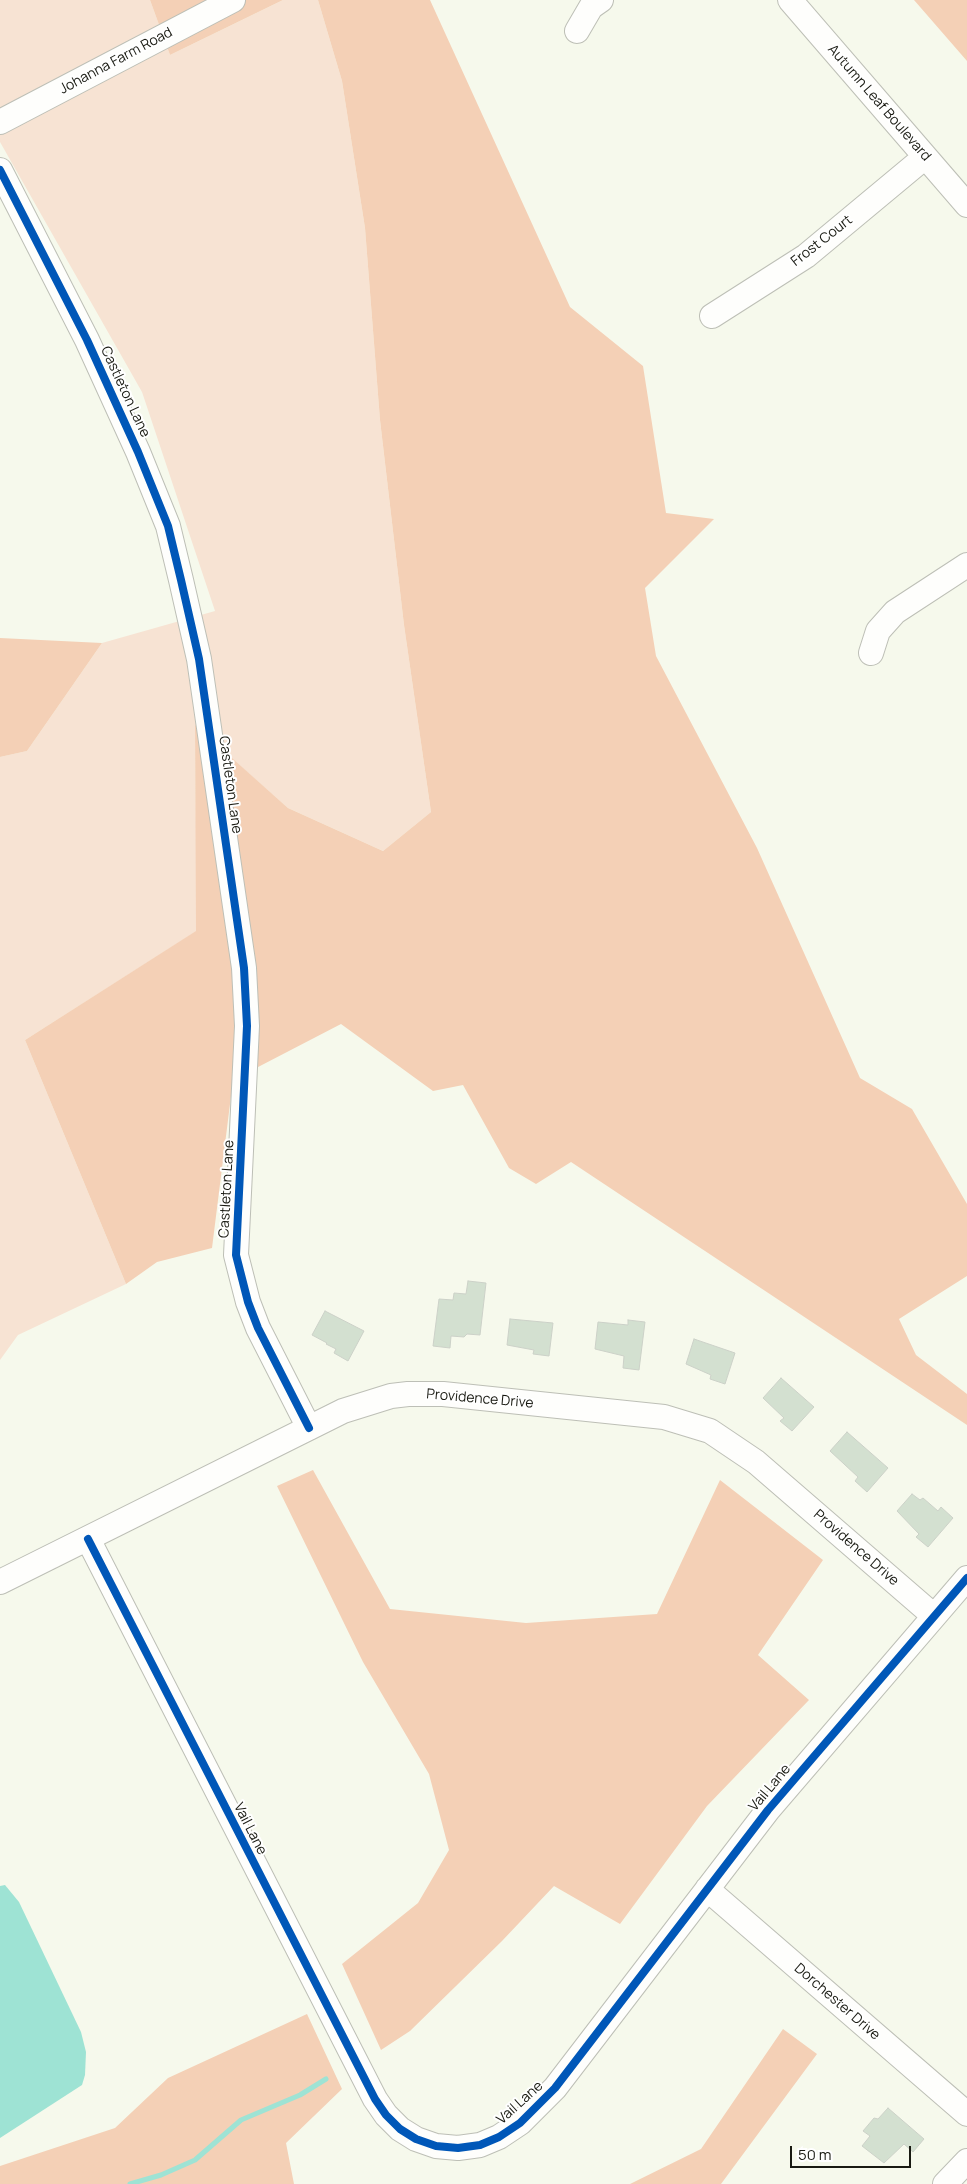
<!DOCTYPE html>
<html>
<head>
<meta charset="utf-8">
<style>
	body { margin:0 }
	#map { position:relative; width:967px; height:2184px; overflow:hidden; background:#f6f9ec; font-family:Manrope,sans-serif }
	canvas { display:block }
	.scale { position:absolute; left:790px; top:2146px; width:121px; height:22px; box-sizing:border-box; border:2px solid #191a12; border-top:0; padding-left:6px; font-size:15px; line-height:18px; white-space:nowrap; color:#191a12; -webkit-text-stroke:4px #fff; paint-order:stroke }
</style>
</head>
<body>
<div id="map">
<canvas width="967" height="2184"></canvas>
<div class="scale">50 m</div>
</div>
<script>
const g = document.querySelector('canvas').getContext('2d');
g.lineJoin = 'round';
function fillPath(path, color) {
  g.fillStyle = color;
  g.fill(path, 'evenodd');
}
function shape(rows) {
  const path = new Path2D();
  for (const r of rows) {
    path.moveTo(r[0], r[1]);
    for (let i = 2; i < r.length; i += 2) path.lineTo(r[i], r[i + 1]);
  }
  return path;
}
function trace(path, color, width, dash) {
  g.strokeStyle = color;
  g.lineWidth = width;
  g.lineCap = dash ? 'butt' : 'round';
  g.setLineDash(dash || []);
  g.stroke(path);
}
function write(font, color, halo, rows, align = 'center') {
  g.font = font + ' Manrope,sans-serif';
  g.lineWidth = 4;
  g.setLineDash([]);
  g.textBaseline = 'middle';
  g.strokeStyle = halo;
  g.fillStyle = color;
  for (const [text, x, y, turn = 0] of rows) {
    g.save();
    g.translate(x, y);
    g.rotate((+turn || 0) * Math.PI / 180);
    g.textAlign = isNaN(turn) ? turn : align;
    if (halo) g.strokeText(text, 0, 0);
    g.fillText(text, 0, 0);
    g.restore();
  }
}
fillPath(shape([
	[0,0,150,0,170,55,283,0,318,0,342,81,365,228,380,420,404,625,431,812,383,851,288,808,195,726,197,931,25,1040,126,1284,18,1335,0,1360,0,757,27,751,102,643,215,611,142,392,0,142]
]), '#f7e3d3');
fillPath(shape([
	[150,0,283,0,170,55],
	[318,0,430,0,570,307,643,366,666,513,714,519,645,588,656,656,757,848,860,1078,912,1109,967,1204,967,1276,899,1319,916,1355,967,1394,967,1425,571,1162,536,1184,509,1168,463,1085,433,1091,341,1024,233,1080,212,1248,157,1262,126,1284,25,1040,196,931,195,725,288,808,383,851,431,812,404,625,380,420,365,228,342,81],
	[914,0,967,0,967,61],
	[0,638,102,643,27,751,0,757],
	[313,1470,390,1609,526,1623,657,1614,720,1480,823,1560,758,1655,809,1700,707,1806,620,1924,554,1886,502,1941,410,2031,381,2050,342,1964,418,1903,449,1850,429,1774,363,1662,277,1486],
	[307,2014,342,2089,286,2143,294,2184,0,2184,0,2166,115,2128,168,2078],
	[783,2029,817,2054,721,2184,630,2184,701,2149]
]), '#f4d0b6');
fillPath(shape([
	[5,1885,19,1902,81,2032,86,2052,85,2075,82,2085,0,2138,0,1886]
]), '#9ee3d4');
trace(shape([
	[130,2184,161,2175,195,2160,241,2120,300,2095,326,2079]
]), '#9ee3d4', 5);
const building = shape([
	[468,1281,486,1283,480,1335,467,1334,464,1337,451,1336,450,1348,433,1346,439,1299,453,1300,454,1293,466,1294,468,1281],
	[325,1311,364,1331,348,1361,334,1353,336,1349,326,1344,327,1343,312,1335,325,1311],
	[510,1319,553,1323,549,1356,533,1354,534,1350,507,1345,510,1319],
	[628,1320,645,1322,639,1370,623,1368,624,1356,595,1349,598,1322,628,1325,628,1320],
	[694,1339,735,1353,725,1384,710,1379,711,1375,686,1364,694,1339],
	[781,1378,814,1407,792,1431,780,1421,784,1418,763,1398,781,1378],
	[847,1432,888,1468,867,1492,855,1481,858,1477,830,1451,847,1432],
	[912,1494,920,1500,923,1498,938,1511,941,1507,953,1518,928,1547,916,1537,919,1534,897,1511,912,1494],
	[888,2108,924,2139,913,2152,904,2144,884,2163,862,2146,870,2136,863,2131,874,2118,878,2119,888,2108]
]);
fillPath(building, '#d3e0d0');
trace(building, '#ccd1c8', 1);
const minor = shape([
	[790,0,967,205],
	[577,31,591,7,601,0],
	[0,122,233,0],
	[0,170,87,340,138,452,168,526,181,580,199,659,244,968,247,1026,236,1255,248,1302,258,1328,309,1428],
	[712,316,806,256,925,157],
	[871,653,878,631,895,612,967,565],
	[88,1539,375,2099,386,2115,400,2129,416,2139,436,2146,458,2148,480,2145,499,2137,520,2123,555,2088,768,1810,967,1578],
	[0,1582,343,1411,391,1396,408,1394,443,1394,664,1417,710,1431,756,1462,934,1616],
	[707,1889,967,2114],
	[945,2184,967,2161]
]);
trace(minor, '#bdbfb6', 26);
trace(minor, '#fefefc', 24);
trace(shape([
	[0,170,87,340,138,452,168,526,181,580,199,659,244,968,247,1026,236,1255,248,1302,258,1328,309,1428],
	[88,1539,375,2099,386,2115,400,2129,416,2139,436,2146,458,2148,480,2145,499,2137,520,2123,555,2088,768,1810,967,1578]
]), '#0057b8', 8);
write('14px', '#191a12', '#fff', [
	["Johanna Farm Road",116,61,-28],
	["Autumn Leaf Boulevard",879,103,49],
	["Frost Court",822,241,-38],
	["Castleton Lane",125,392,65],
	["Castleton Lane",230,785,82],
	["Castleton Lane",227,1189,-87],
	["Providence Drive",480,1399,5],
	["Providence Drive",856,1548,41],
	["Vail Lane",770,1788,-50],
	["Vail Lane",250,1829,63],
	["Dorchester Drive",837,2002,41],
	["Vail Lane",520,2103,-42]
]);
</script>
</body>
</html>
